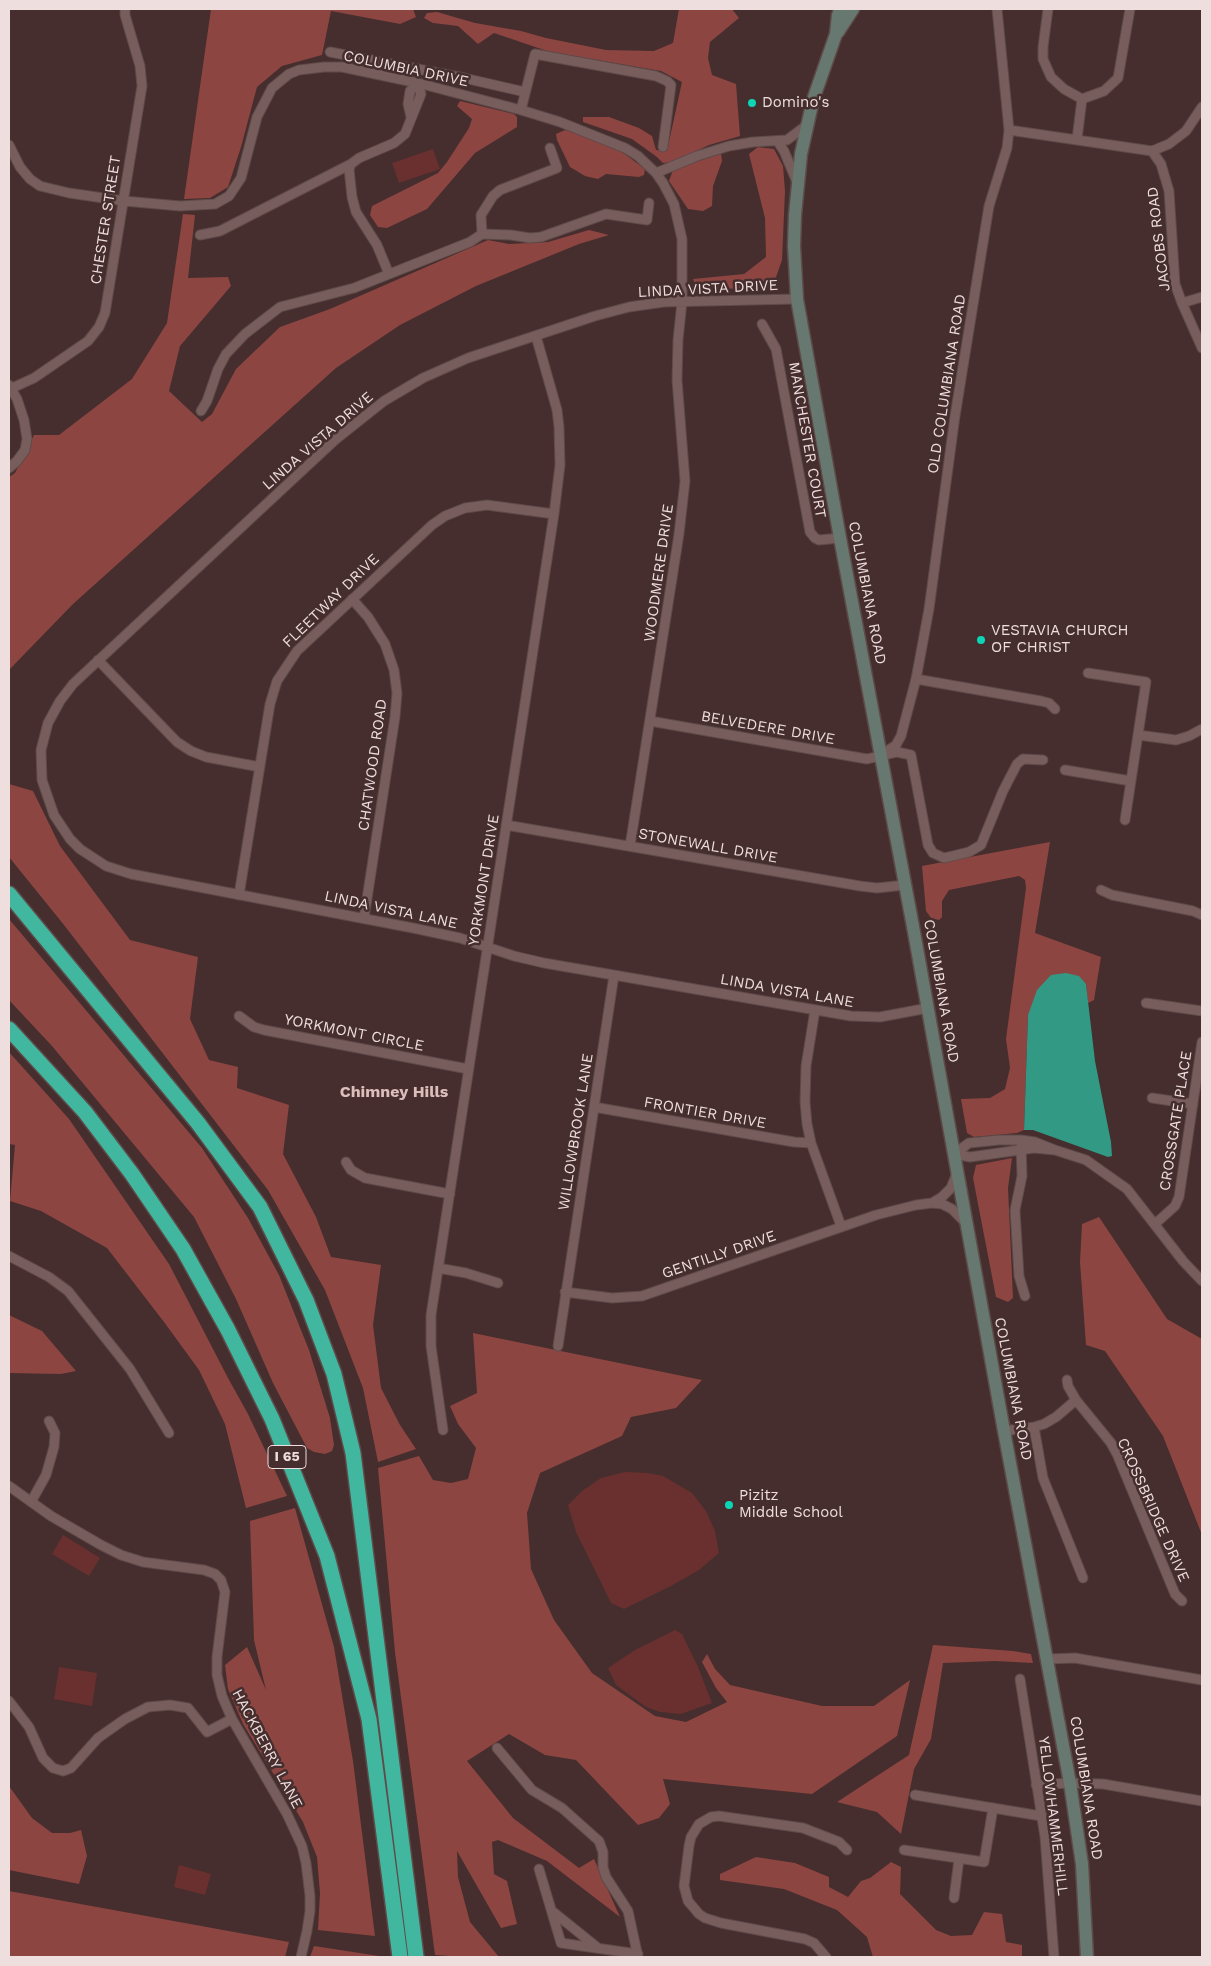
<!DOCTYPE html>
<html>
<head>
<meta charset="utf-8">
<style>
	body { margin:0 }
	#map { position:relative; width:1211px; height:1966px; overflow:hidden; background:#452e2d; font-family:"Work Sans",sans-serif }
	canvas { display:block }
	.frame { position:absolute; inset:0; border:10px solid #eededd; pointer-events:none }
</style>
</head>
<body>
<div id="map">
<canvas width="1211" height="1966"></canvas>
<div class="frame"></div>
</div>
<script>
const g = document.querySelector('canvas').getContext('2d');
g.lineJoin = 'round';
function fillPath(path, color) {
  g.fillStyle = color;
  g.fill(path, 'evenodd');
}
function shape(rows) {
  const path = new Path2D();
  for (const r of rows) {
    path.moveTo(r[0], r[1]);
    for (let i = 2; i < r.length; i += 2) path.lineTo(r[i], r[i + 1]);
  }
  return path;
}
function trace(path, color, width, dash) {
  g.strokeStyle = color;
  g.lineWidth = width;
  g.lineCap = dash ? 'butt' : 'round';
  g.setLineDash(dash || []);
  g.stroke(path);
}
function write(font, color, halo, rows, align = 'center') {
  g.font = font + ' "Work Sans",sans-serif';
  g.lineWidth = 5;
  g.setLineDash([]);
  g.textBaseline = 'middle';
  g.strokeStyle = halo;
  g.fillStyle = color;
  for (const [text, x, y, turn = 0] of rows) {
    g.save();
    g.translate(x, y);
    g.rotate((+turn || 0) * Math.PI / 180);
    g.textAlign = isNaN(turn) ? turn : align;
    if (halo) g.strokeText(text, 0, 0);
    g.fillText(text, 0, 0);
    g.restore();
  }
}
fillPath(shape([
	[433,149,440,169,399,183,392,163],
	[625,1472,648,1473,663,1476,692,1493,706,1511,715,1531,719,1553,699,1570,671,1586,624,1609,611,1603,576,1532,568,1505,582,1491,601,1478],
	[63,1535,100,1558,89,1576,52,1554],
	[675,1630,682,1634,698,1667,712,1703,681,1714,660,1712,646,1707,616,1685,608,1668,635,1650],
	[59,1667,97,1673,92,1706,54,1699],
	[179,1865,211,1874,205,1895,174,1887]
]), '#69302f');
fillPath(shape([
	[211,9,413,9,416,17,400,24,331,11,322,55,282,66,257,87,241,147,228,187,210,198,184,199],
	[679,9,732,9,739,18,710,42,708,58,712,75,736,84,740,136,709,145,674,162,663,163,657,157,632,139,583,122,583,117,609,117,639,128,652,136,656,150,667,151,682,82,661,71,550,52,494,33,478,44,458,26,433,23,424,18,427,13,437,12,475,23,521,31,546,38,606,50,654,51,673,43],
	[460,101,514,114,517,117,517,127,475,153,427,209,387,228,378,227,370,215,372,206,438,173,447,162,469,128,472,119,457,106],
	[565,130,580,133,622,152,645,169,644,175,639,177,606,174,598,179,585,176,570,167,557,140,556,134],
	[758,147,774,149,783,166,785,191,782,260,775,280,769,286,750,290,696,286,693,279,744,274,766,257,765,218,749,154],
	[721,153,722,161,713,186,712,206,703,211,688,209,669,181,673,170],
	[183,214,195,215,188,278,228,277,231,286,180,346,169,391,202,422,212,414,236,369,280,327,330,309,488,240,509,244,548,242,589,230,609,235,579,244,476,286,400,325,336,368,73,604,9,670,9,477,15,473,34,435,59,435,132,379,167,323],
	[9,784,33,791,60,846,130,940,198,957,190,1019,209,1060,238,1067,237,1088,289,1105,283,1154,316,1217,331,1257,381,1265,373,1325,381,1388,400,1425,416,1449,378,1462,363,1388,325,1290,268,1190,64,925,9,857],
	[1050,842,1035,933,1101,957,1094,1000,1088,1003,1086,984,1028,1015,1024,1130,1017,1133,974,1137,967,1133,961,1099,990,1098,1005,1089,1010,1068,1006,1039,1026,888,1025,880,1019,876,949,890,942,901,942,917,939,920,931,918,926,911,922,866],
	[9,919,202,1148,248,1218,279,1275,309,1350,330,1418,334,1445,332,1451,325,1454,314,1452,307,1448,273,1383,236,1299,194,1217,52,1046,9,1000],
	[9,1052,69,1119,169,1264,228,1378,248,1414,287,1496,246,1508,225,1424,199,1370,164,1322,107,1248,41,1211,10,1201,15,1145,9,1144],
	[1012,1158,1008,1188,1013,1298,1008,1302,996,1297,973,1178,976,1165],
	[1099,1217,1167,1319,1202,1339,1202,1535,1163,1436,1105,1351,1086,1345,1080,1262,1082,1224],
	[9,1315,42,1331,76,1371,61,1374,9,1373],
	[473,1333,702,1380,676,1408,631,1417,622,1436,540,1473,527,1513,531,1569,554,1620,592,1673,655,1716,686,1722,727,1702,716,1688,702,1662,707,1654,715,1669,730,1685,822,1706,874,1706,910,1680,897,1736,812,1794,663,1779,670,1804,659,1818,638,1825,576,1760,545,1755,509,1734,467,1761,513,1818,579,1868,594,1859,620,1917,547,1861,498,1840,492,1842,494,1874,507,1881,517,1924,501,1928,457,1851,458,1877,470,1922,499,1957,464,1957,435,1955,395,1652,378,1468,419,1456,433,1480,451,1483,468,1479,476,1448,458,1424,450,1406,477,1393],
	[295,1508,334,1647,353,1761,375,1936,318,1930,320,1893,317,1857,303,1822,243,1724,228,1689,225,1665,247,1647,266,1690,254,1640,250,1521],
	[933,1645,1013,1651,1031,1654,1033,1663,995,1661,943,1663,931,1739,914,1769,901,1834,877,1812,837,1802,909,1755],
	[9,1786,32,1818,52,1833,70,1833,81,1830,87,1856,79,1884,9,1870],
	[756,1857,795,1863,829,1877,829,1887,848,1897,861,1881,870,1878,891,1862,901,1867,900,1894,936,1930,951,1936,972,1935,984,1912,1002,1914,1006,1942,1022,1945,1022,1957,873,1957,867,1937,837,1910,784,1889,720,1880,720,1874],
	[9,1891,289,1942,285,1957,9,1957],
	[314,1946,379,1956,379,1957,310,1957]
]), '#8d4542');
fillPath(shape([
	[1066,973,1079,976,1086,984,1095,1061,1111,1142,1112,1156,1108,1157,1033,1130,1024,1130,1028,1015,1037,990,1051,975]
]), '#329984');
const minor = shape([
	[1048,9,1043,47,1043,59,1051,77,1064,89,1082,99,1104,91,1118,78,1130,9],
	[330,52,464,78,525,92],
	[521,110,535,54,656,76,667,81,671,85,663,147],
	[411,117,408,104,410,91,418,83],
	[1009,130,1152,151,1161,164,1169,191,1175,284,1182,303,1202,348],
	[1077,139,1082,99],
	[778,142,784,151,797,182],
	[9,145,20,167,30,179,40,186,69,193,124,201,180,206,215,204,229,196,241,178,257,117,272,88,289,74,299,70,324,67,342,67,418,83,521,110,560,122,625,148,638,156,656,173,663,183,674,204,682,239,682,302,678,340,677,380,685,481,679,534,630,846],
	[1152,151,1169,144,1186,131,1202,107],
	[656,173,697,156,729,146,753,142,787,140,807,125],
	[482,234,511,235,530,238,541,237,606,214,647,220,649,203],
	[482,234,481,215,493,196,500,190,557,168,550,148],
	[200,235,220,231,351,164],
	[389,274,377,245,356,212,352,197,349,169,351,164,359,158,394,143,405,134,421,94,418,83],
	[797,299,664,302,629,307,595,316,468,358,423,378,384,401,335,440,73,684,60,701,48,723,41,750,42,780,54,815,70,839,80,849,106,866,131,874,413,928,460,938,514,956,544,963,851,1016,880,1017,928,1008],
	[1182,303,1202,297],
	[762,324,776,349,810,532,815,538,819,540,840,538],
	[10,389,34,378,88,341,99,327,105,313,142,86,140,66,125,15,125,9],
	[201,411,207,401,218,369,226,354,245,334,280,307,354,288,470,242,482,234],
	[9,468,17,461,25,450,27,439,24,420,17,399,9,385],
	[352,599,368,617,385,644,394,670,397,693,395,717,364,918],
	[98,660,177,742,191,751,206,757,260,767],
	[1088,673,1146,682,1125,820],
	[916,679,1041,701,1049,703,1055,709],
	[650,721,867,759,897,752,911,755,928,845,933,853,944,858,969,852,981,845,1003,791,1017,764,1023,759,1043,760],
	[1138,735,1176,740,1189,736,1202,729],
	[881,755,896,745,901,736,916,679,929,609,955,416,989,206,1007,148,1009,130,997,9],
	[1065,770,1131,781],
	[506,825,860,886,877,888,905,885],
	[1101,890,1112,895,1193,911,1202,915],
	[239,895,270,704,277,681,297,651,432,525,445,516,465,508,487,505,554,514],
	[1146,1003,1202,1011],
	[815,1010,806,1066,805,1102,807,1124,811,1143,841,1226],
	[239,1016,254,1027,264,1030,468,1069],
	[1152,1098,1193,1104],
	[594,1107,794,1142,811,1143],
	[999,1140,1021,1140,1035,1142,1055,1150,1034,1148,970,1157,954,1154,969,1143,999,1140],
	[1021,1145,1022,1176,1015,1210,1019,1276,1025,1296],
	[1055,1150,1086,1160,1127,1189,1183,1261,1202,1281],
	[346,1162,351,1170,365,1178,450,1194],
	[932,1203,942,1197,951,1188,957,1173],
	[1155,1224,1175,1206,1179,1197,1202,1042],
	[9,1256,49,1277,68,1291,130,1369,169,1433],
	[438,1268,466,1273,498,1283],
	[565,1292,612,1298,642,1296,876,1215,916,1205,932,1203,942,1204,952,1209,966,1223],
	[558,1346,614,975],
	[1067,1380,1068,1386,1076,1400,1111,1443,1117,1454,1175,1594,1182,1601],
	[1034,1427,1043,1478,1083,1578],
	[443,1430,431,1346,431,1315,554,514,560,465,559,427,557,410,536,336],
	[1004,1431,1034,1427,1044,1424,1056,1417,1076,1400],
	[9,1486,51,1516,101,1545,121,1555,143,1562,204,1570,215,1574,221,1580,225,1592,217,1657,217,1675,222,1696,232,1719,287,1814,302,1846,306,1863,310,1896,310,1911,307,1931,301,1957],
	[31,1502,46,1475,54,1447,55,1433,49,1421],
	[1047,1659,1075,1658,1202,1680],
	[1020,1679,1045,1837,1054,1957],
	[9,1701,29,1727,43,1758,53,1768,63,1771,71,1768,98,1738,125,1719,148,1707,170,1705,188,1708,207,1732,232,1719],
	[497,1748,532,1790,562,1808,599,1841,603,1852,603,1867,606,1877,628,1911,638,1957],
	[1036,1785,1070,1783,1103,1784,1202,1801],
	[915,1795,1041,1816],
	[904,1850,984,1862,993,1808],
	[539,1869,561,1943,638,1954],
	[954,1898,959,1859],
	[552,1911,598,1948],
	[826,1957,814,1943,805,1939,721,1923,705,1918,699,1914,688,1901,684,1886,689,1846,691,1837,699,1824,711,1817,719,1816,803,1828,839,1842,847,1850]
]);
const secondary = shape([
	[841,9,838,15,836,34,813,100,801,154,795,215,794,246,797,299,840,538,914,932,1004,1431,1070,1783,1082,1864,1087,1957],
	[838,32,853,9]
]);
const motorway = shape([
	[9,894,198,1123,260,1207,306,1300,334,1374,353,1453,416,1957],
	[9,1029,85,1112,132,1174,183,1249,228,1330,272,1419,327,1556,369,1719,400,1957]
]);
trace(minor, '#5e4a49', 11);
trace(secondary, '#5e4a49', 15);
trace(motorway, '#5e4a49', 18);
trace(minor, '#775d5c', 9);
trace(secondary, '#667870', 12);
trace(motorway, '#40b79e', 15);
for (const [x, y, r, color] of [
	[752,103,5,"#0bd5b5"],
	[981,640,5,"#0bd5b5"],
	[729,1505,5,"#0bd5b5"]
]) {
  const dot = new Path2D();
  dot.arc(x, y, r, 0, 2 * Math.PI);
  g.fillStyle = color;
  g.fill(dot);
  trace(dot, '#452e2d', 2);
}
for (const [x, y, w] of [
	[287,1457,38]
]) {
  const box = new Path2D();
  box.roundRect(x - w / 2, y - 11.5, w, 23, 4);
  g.fillStyle = '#452e2d';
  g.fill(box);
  trace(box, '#eededd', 1);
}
write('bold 14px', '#eededd', null, [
	["I 65",287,1457]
]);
write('15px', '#eededd', '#452e2d', [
	["COLUMBIA DRIVE",406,69,12],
	["CHESTER STREET",106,220,-81],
	["JACOBS ROAD",1159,239,-97],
	["LINDA VISTA DRIVE",708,289,-3],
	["OLD COLUMBIANA ROAD",947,384,-81],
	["MANCHESTER COURT",807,440,80],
	["LINDA VISTA DRIVE",318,441,-41],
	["WOODMERE DRIVE",659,573,-82],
	["COLUMBIANA ROAD",867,593,79],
	["FLEETWAY DRIVE",331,601,-44],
	["BELVEDERE DRIVE",768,728,10],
	["CHATWOOD ROAD",373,765,-82],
	["STONEWALL DRIVE",708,846,10],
	["YORKMONT DRIVE",484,880,-81],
	["LINDA VISTA LANE",391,910,12],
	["LINDA VISTA LANE",787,991,10],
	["COLUMBIANA ROAD",941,991,80],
	["YORKMONT CIRCLE",354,1033,11],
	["FRONTIER DRIVE",705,1113,10],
	["CROSSGATE PLACE",1176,1121,-81],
	["WILLOWBROOK LANE",576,1132,-81],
	["GENTILLY DRIVE",719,1255,-19],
	["COLUMBIANA ROAD",1013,1389,79],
	["CROSSBRIDGE DRIVE",1153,1510,66],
	["HACKBERRY LANE",267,1749,62],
	["COLUMBIANA ROAD",1086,1788,81],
	["YELLOWHAMMERHILL",1053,1816,83]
]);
write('15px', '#eededd', '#452e2d', [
	["Domino's",762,103],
	["VESTAVIA CHURCH",991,631],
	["OF CHRIST",991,648],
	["Pizitz",739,1496],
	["Middle School",739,1513]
], 'left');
write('bold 16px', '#dbbdbb', '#452e2d', [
	["Chimney Hills",394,1092]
]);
</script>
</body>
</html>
